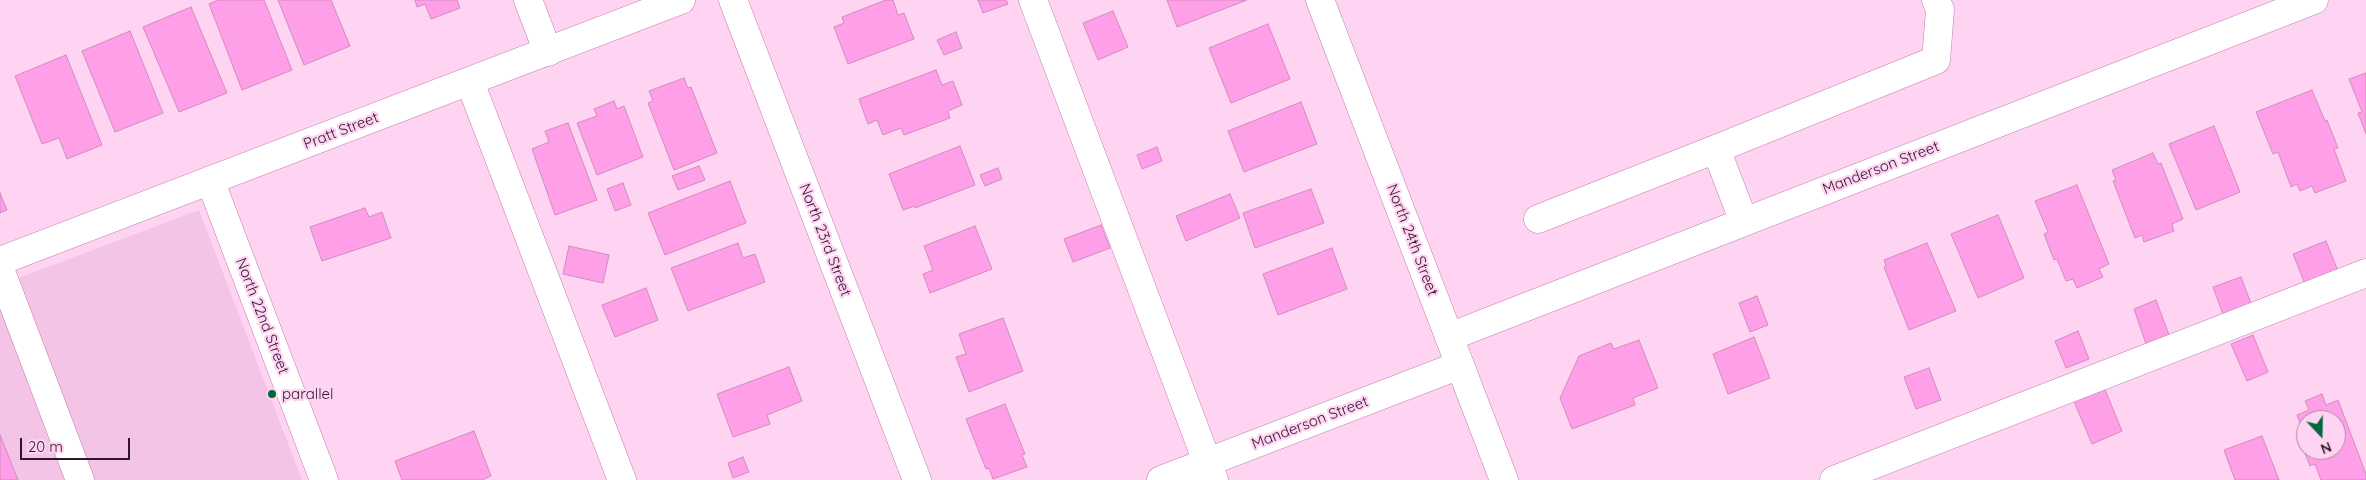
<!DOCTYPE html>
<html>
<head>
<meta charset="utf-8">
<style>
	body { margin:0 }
	#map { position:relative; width:2366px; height:480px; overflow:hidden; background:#fed4f2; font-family:Quicksand,sans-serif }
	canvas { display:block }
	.north { position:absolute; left:2296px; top:410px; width:50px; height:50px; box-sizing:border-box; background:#fed4f2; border:1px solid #ac88a2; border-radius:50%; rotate:159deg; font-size:14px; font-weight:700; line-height:20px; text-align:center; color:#30162a }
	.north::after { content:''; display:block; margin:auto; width:18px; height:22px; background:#02673b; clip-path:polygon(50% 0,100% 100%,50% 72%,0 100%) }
	.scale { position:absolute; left:20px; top:438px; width:110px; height:22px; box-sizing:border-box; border:2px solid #30162a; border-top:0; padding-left:6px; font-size:15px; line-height:18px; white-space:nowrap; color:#30162a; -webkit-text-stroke:4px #fed4f2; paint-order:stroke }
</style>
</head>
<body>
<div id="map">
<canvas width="2366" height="480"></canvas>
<div class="north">N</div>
<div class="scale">20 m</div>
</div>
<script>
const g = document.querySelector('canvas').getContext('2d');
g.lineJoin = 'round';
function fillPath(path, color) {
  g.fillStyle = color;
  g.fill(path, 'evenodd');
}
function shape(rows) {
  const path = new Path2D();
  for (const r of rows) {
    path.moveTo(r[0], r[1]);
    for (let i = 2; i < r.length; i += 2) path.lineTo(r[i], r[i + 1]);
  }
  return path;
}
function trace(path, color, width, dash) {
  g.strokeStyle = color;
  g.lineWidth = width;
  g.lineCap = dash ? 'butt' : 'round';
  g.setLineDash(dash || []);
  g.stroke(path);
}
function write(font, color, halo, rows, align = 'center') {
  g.font = font + ' Quicksand,sans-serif';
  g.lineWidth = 4.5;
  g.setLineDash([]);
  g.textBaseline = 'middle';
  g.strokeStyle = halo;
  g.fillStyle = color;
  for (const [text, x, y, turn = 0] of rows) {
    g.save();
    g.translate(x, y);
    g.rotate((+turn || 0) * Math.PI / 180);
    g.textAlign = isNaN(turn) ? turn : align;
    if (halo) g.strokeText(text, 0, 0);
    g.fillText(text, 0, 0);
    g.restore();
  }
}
fillPath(shape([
	[199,210,302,480,0,480,0,285]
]), '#f3c4e6');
const building = shape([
	[218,0,264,0,292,70,242,90,209,4,218,0],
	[278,0,331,0,350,46,304,65,278,0],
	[415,0,457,0,460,8,431,19,425,4,417,7,415,0],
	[886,0,893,0,898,15,904,13,914,39,848,64,834,27,844,23,842,17,886,0],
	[978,0,1006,0,1008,4,983,13,978,0],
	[1167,0,1247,0,1177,27,1167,0],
	[191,7,227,93,179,112,143,27,191,7],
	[1113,11,1128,47,1098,60,1083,23,1113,11],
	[1268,24,1290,79,1231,103,1209,48,1268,24],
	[130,31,163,113,115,132,82,51,130,31],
	[956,32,962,48,944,55,937,40,956,32],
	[66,55,102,145,67,159,59,138,42,144,15,76,66,55],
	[936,70,942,85,953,81,962,105,948,111,950,118,904,135,901,128,883,135,877,120,868,124,859,99,936,70],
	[2366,73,2366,134,2358,113,2362,112,2349,79,2366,73],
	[684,78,688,88,691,87,717,153,674,170,648,103,653,101,649,91,684,78],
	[2312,90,2325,121,2327,120,2338,148,2334,149,2346,181,2315,193,2312,186,2300,191,2297,184,2291,187,2278,152,2273,154,2256,112,2312,90],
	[614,101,617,109,624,106,643,157,597,175,577,123,597,116,594,109,614,101],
	[1301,102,1317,144,1244,172,1228,131,1301,102],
	[568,123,597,200,555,215,532,149,549,142,545,131,568,123],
	[2214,126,2240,192,2196,210,2169,144,2214,126],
	[960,146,975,185,915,208,915,206,903,210,889,174,960,146],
	[1157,147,1162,161,1142,169,1137,155,1157,147],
	[2153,153,2158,164,2161,163,2183,219,2172,224,2174,231,2144,242,2142,235,2135,238,2113,181,2116,180,2112,170,2153,153],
	[699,166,705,180,678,190,672,176,699,166],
	[998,168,1002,179,985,186,980,175,998,168],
	[730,181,746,223,665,255,648,213,730,181],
	[623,183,631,205,615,211,607,189,623,183],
	[2077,185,2109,264,2099,269,2103,277,2077,288,2073,279,2066,281,2057,259,2054,260,2044,234,2048,232,2035,201,2077,185],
	[1311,189,1324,223,1255,248,1243,213,1311,189],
	[0,193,7,210,0,213,0,193],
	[1230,194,1240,218,1186,241,1176,216,1230,194],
	[365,208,369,217,382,212,391,238,322,261,310,227,365,208],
	[1998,215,2024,278,1978,298,1951,234,1998,215],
	[1101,225,1110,248,1073,262,1064,239,1101,225],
	[975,226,992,269,930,293,923,274,933,270,924,246,975,226],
	[2326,241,2338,271,2305,284,2293,254,2326,241],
	[738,243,743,258,755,254,765,282,688,311,671,268,738,243],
	[1927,243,1956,311,1909,330,1884,267,1886,266,1884,260,1927,243],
	[569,246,609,255,603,283,563,274,569,246],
	[1332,248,1347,289,1278,315,1263,274,1332,248],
	[2241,277,2252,306,2224,317,2213,287,2241,277],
	[646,288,658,320,615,337,602,305,646,288],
	[1757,296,1768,325,1750,332,1739,303,1757,296],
	[2156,300,2169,335,2146,344,2134,309,2156,300],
	[1003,318,1023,371,969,392,956,357,966,354,959,334,1003,318],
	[2078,331,2089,359,2066,368,2055,341,2078,331],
	[2253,335,2268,372,2247,381,2231,344,2253,335],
	[1754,337,1770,378,1728,394,1713,354,1754,337],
	[1639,340,1658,388,1633,398,1635,405,1572,429,1560,398,1579,356,1611,343,1614,349,1639,340],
	[789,367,802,401,767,415,770,424,733,437,717,394,789,367],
	[1929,368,1941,400,1916,409,1904,377,1929,368],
	[2104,387,2122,431,2092,444,2073,399,2104,387],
	[2322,394,2326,405,2338,400,2366,474,2366,480,2321,480,2315,464,2310,466,2301,443,2306,441,2306,450,2336,450,2336,420,2306,420,2306,439,2297,415,2309,410,2305,401,2322,394],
	[1005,404,1025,454,1022,455,1027,467,993,479,989,468,986,469,966,419,1005,404],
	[474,431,491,476,482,480,402,480,395,461,474,431],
	[0,435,18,480,0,480,0,435],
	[2262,436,2279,480,2235,480,2224,450,2262,436],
	[743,457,749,472,733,478,728,463,743,457]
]);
fillPath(building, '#ff9fe8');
trace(building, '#cf8dbe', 1);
const minor = shape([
	[528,0,548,52],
	[733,0,917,480],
	[1033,0,1214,480],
	[470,82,622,480],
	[1716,149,1936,60,1940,10,1936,0],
	[210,180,324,480],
	[1538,219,1716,149,1744,222],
	[0,261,681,0],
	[0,269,80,480],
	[1449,337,2314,0],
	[1161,480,1460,365],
	[1834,480,2366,273]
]);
const major = shape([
	[1320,0,1504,480]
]);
trace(minor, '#c07fb0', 29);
trace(major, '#c07fb0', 29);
trace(minor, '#fff', 28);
trace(major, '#fff', 28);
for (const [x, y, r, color] of [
	[272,394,5,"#02673b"]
]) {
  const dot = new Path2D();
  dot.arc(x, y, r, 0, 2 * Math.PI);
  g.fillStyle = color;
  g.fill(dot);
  trace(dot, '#fed4f2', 2);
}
write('15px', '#30162a', '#fed4f2', [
	["Pratt Street",341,131,-21],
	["Manderson Street",1881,168,-21],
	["North 23rd Street",825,240,69],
	["North 24th Street",1412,240,69],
	["North 22nd Street",262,316,69],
	["Manderson Street",1310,423,-21]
]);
write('15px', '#30162a', '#fed4f2', [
	["parallel",282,394]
], 'left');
</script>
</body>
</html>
